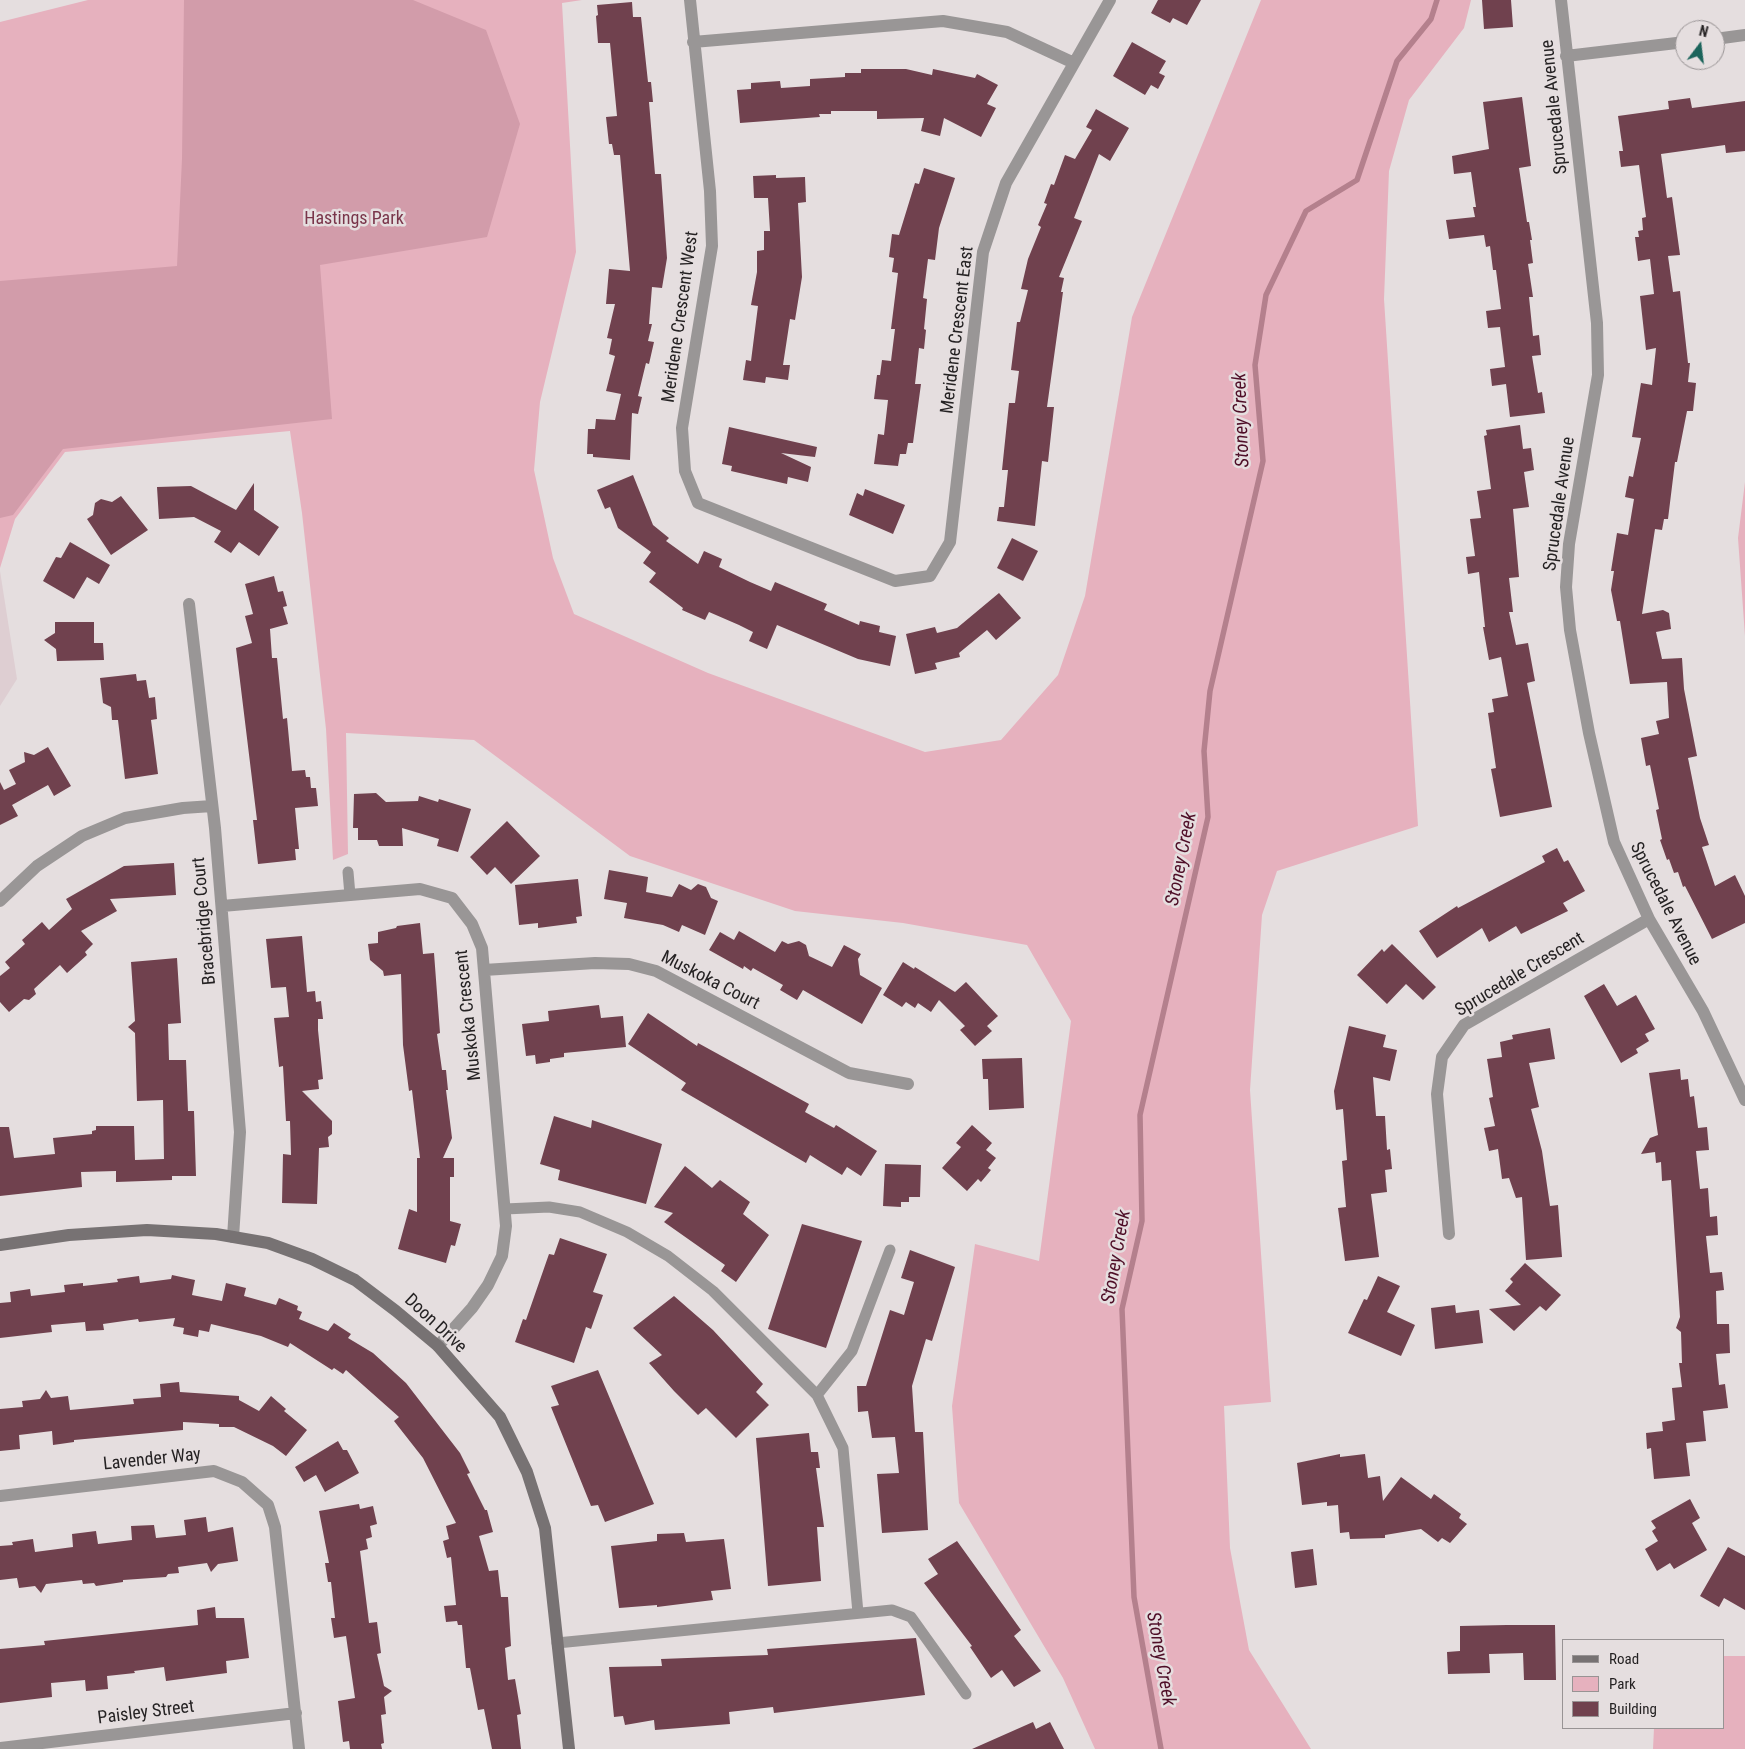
<!DOCTYPE html>
<html>
<head>
<meta charset="utf-8">
<style>
	body { margin:0 }
	#map { position:relative; width:1745px; height:1749px; overflow:hidden; background:#e5dedf; font-family:"Roboto Condensed",sans-serif }
	canvas { display:block }
	.legend { position:absolute; left:1562px; top:1639px; width:162px; height:90px; box-sizing:border-box; background:#e5dedf; border:1px solid #989394; margin:0; padding:6px 9px; list-style:none; font-size:15px; color:#252223 }
	.legend li { display:flex; align-items:center; gap:10px; height:25px }
	.legend b { width:25px; border:1px solid #989394 }
	.north { position:absolute; left:1675px; top:20px; width:50px; height:50px; box-sizing:border-box; background:#e5dedf; border:1px solid #989394; border-radius:50%; rotate:15deg; font-size:14px; font-weight:700; line-height:20px; text-align:center; color:#252223 }
	.north::after { content:''; display:block; margin:auto; width:18px; height:22px; background:#1b645b; clip-path:polygon(50% 0,100% 100%,50% 72%,0 100%) }
</style>
</head>
<body>
<div id="map">
<canvas width="1745" height="1749"></canvas>
<ul class="legend">
<li><b style="height:6px;background:#777273"></b>Road</li>
<li><b style="height:14px;background:#e6b1be"></b>Park</li>
<li><b style="height:14px;background:#70414e"></b>Building</li>
</ul>
<div class="north">N</div>
</div>
<script>
const g = document.querySelector('canvas').getContext('2d');
g.lineJoin = 'round';
function fillPath(path, color) {
  g.fillStyle = color;
  g.fill(path, 'evenodd');
}
function shape(rows) {
  const path = new Path2D();
  for (const r of rows) {
    path.moveTo(r[0], r[1]);
    for (let i = 2; i < r.length; i += 2) path.lineTo(r[i], r[i + 1]);
  }
  return path;
}
function trace(path, color, width, dash) {
  g.strokeStyle = color;
  g.lineWidth = width;
  g.lineCap = dash ? 'butt' : 'round';
  g.setLineDash(dash || []);
  g.stroke(path);
}
function write(font, color, halo, rows, align = 'center') {
  g.font = font + ' "Roboto Condensed",sans-serif';
  g.lineWidth = 5;
  g.setLineDash([]);
  g.textBaseline = 'middle';
  g.strokeStyle = halo;
  g.fillStyle = color;
  for (const [text, x, y, turn = 0] of rows) {
    g.save();
    g.translate(x, y);
    g.rotate((+turn || 0) * Math.PI / 180);
    g.textAlign = isNaN(turn) ? turn : align;
    if (halo) g.strokeText(text, 0, 0);
    g.fillText(text, 0, 0);
    g.restore();
  }
}
fillPath(shape([
	[0,571,17,679,0,706]
]), '#deced2');
fillPath(shape([
	[88,0,582,0,562,3,576,252,540,402,534,470,553,558,574,614,708,673,925,752,1001,740,1058,675,1085,596,1132,317,1261,0,1471,0,1464,28,1409,100,1389,171,1384,299,1418,826,1277,871,1262,915,1250,1090,1271,1402,1224,1406,1230,1548,1249,1650,1311,1749,1095,1749,1063,1678,959,1503,952,1406,975,1244,1039,1261,1071,1021,1027,945,903,923,795,911,630,856,474,740,346,733,348,854,333,860,326,729,302,513,290,431,65,452,15,519,0,568,0,22],
	[1745,482,1745,636,1738,538],
	[1724,1656,1745,1656,1745,1749,1653,1749,1654,1728,1724,1728]
]), '#e6b1be');
fillPath(shape([
	[184,0,413,0,486,30,520,124,487,237,320,265,332,419,63,449,13,515,0,518,0,281,177,266,182,159]
]), '#d29caa');
trace(shape([
	[1161,1749,1134,1597,1122,1309,1142,1221,1140,1115,1208,817,1204,751,1210,691,1263,461,1255,365,1266,295,1306,211,1357,180,1397,61,1431,19,1437,0]
]), '#b4808d', 5.5);
fillPath(shape([
	[1158,0,1201,0,1187,25,1173,18,1170,23,1151,13],
	[1482,0,1511,0,1513,27,1484,29],
	[632,2,633,17,641,17,648,82,651,82,653,102,649,102,655,174,661,174,667,258,662,288,652,287,649,324,652,324,648,341,654,342,649,364,646,363,638,396,642,397,638,414,632,413,630,460,593,457,593,454,587,454,588,429,595,429,596,419,615,420,621,394,606,391,615,356,609,354,612,339,607,338,615,304,606,304,609,269,630,271,620,155,614,155,612,144,609,144,606,117,617,116,610,43,598,43,596,16,598,15,597,5],
	[1132,42,1166,61,1159,73,1165,76,1158,89,1151,85,1145,95,1113,76],
	[861,69,906,69,932,75,933,69,975,78,977,74,998,85,987,104,996,108,981,137,944,118,940,136,921,131,924,118,877,119,877,111,831,111,831,114,819,114,820,117,740,123,737,90,751,89,751,83,780,81,781,88,810,86,810,79,845,77,845,73,861,73],
	[1522,97,1531,166,1519,168,1527,222,1529,222,1532,240,1530,240,1533,263,1528,264,1533,297,1529,297,1533,336,1539,335,1541,355,1532,356,1538,393,1542,392,1545,413,1510,417,1506,384,1492,386,1490,369,1505,367,1500,327,1488,328,1486,311,1501,309,1496,270,1493,270,1490,246,1486,247,1484,235,1449,239,1446,220,1475,217,1473,207,1476,207,1471,172,1454,174,1452,156,1489,149,1483,102],
	[1690,98,1692,108,1745,101,1745,151,1726,153,1725,145,1661,154,1667,198,1672,197,1680,255,1668,256,1673,292,1680,291,1688,363,1690,363,1688,382,1696,383,1693,411,1687,411,1677,462,1675,462,1668,519,1664,519,1662,530,1655,529,1642,614,1663,610,1669,613,1671,629,1656,632,1662,659,1682,658,1684,689,1697,756,1688,758,1700,818,1709,845,1702,847,1715,886,1735,875,1745,896,1745,923,1712,939,1685,886,1683,887,1678,872,1674,873,1669,859,1667,860,1660,840,1662,839,1656,810,1659,809,1650,765,1646,766,1641,738,1659,734,1656,721,1669,718,1667,682,1630,684,1620,621,1617,621,1611,590,1614,571,1611,571,1617,533,1628,535,1634,499,1625,497,1629,476,1633,477,1641,438,1632,437,1641,383,1652,385,1656,348,1646,350,1640,296,1654,294,1650,259,1638,261,1635,237,1639,237,1638,231,1643,230,1642,218,1646,217,1639,165,1621,167,1619,151,1623,151,1618,116,1669,109,1668,101],
	[1096,109,1129,128,1110,161,1099,154,1074,218,1082,221,1059,277,1064,278,1061,292,1063,292,1047,407,1054,407,1048,462,1042,461,1035,526,997,521,999,507,1004,507,1008,470,1002,470,1009,403,1015,403,1019,371,1011,370,1017,322,1020,322,1028,290,1021,289,1028,259,1041,227,1038,225,1047,204,1044,203,1051,184,1054,185,1065,155,1075,159,1092,130,1086,127],
	[924,168,955,178,939,228,935,260,928,259,923,298,927,299,924,329,926,330,924,349,919,348,915,384,921,384,913,443,908,443,906,454,900,454,898,466,874,464,878,434,884,435,888,400,874,399,877,375,880,375,882,360,891,361,895,329,891,329,898,273,892,272,894,258,889,257,892,234,899,235,915,183,919,184],
	[776,175,776,178,805,177,806,202,798,203,802,277,795,320,790,319,783,365,790,365,788,380,766,377,765,383,743,380,746,360,751,361,758,306,751,305,757,272,757,251,764,250,764,231,770,231,768,198,754,198,753,176],
	[1520,425,1523,449,1531,448,1534,470,1524,472,1529,507,1513,509,1519,577,1509,578,1513,612,1509,612,1516,645,1528,643,1535,681,1527,683,1552,807,1500,817,1491,769,1496,768,1488,713,1494,712,1492,699,1508,696,1501,657,1489,660,1483,627,1485,627,1479,572,1468,574,1466,557,1475,556,1470,519,1481,518,1477,491,1491,489,1484,436,1487,435,1486,430],
	[729,427,817,447,815,457,781,453,811,467,808,482,788,477,787,484,731,471,732,466,722,464],
	[633,475,653,525,669,538,666,541,698,564,704,551,722,559,719,567,750,582,771,591,775,582,827,604,824,610,859,625,860,621,880,626,879,632,896,636,890,666,858,659,777,625,767,649,749,641,753,632,739,625,709,612,705,620,682,610,683,608,649,582,656,573,643,563,651,552,618,528,610,507,605,509,597,490],
	[254,483,254,510,279,527,259,556,239,542,231,553,214,542,221,531,194,517,159,519,157,487,191,486,236,510],
	[865,489,905,505,893,534,849,515,857,493,863,496],
	[121,496,148,530,111,555,87,519,93,515,95,503,101,499,112,502],
	[1012,538,1038,551,1023,581,997,568],
	[70,542,110,565,99,584,87,577,74,599,43,581,56,557,61,558],
	[274,576,278,592,283,591,287,606,283,607,288,624,270,629,272,658,277,658,283,719,287,718,292,771,305,770,306,777,310,777,311,788,316,788,318,806,295,808,299,849,295,849,296,860,258,864,253,820,257,820,236,648,252,643,245,616,253,614,245,584],
	[999,593,1021,618,996,640,987,630,959,653,960,657,935,663,937,669,915,674,906,634,935,627,937,633,957,628],
	[55,622,94,622,94,643,103,643,104,660,57,661,56,649,44,640,55,633],
	[136,674,137,681,146,680,149,698,155,697,157,719,151,720,158,774,125,779,118,720,112,720,111,707,103,703,100,678],
	[48,747,71,786,54,796,48,785,12,805,18,816,0,825,0,782,4,790,16,784,9,770,25,762,24,752,34,755],
	[376,793,386,802,418,801,419,796,438,802,439,799,471,809,458,852,437,846,439,839,402,828,403,846,379,846,377,840,358,840,358,828,353,828,354,794],
	[507,821,540,856,511,884,495,867,487,875,470,857],
	[1557,848,1564,862,1568,860,1585,891,1563,903,1568,911,1521,934,1516,926,1489,942,1482,928,1437,958,1419,931,1457,906,1458,908,1545,862,1542,856],
	[174,863,176,895,110,899,117,911,81,931,93,944,85,952,87,955,67,973,60,965,34,989,36,994,29,1000,24,999,9,1012,0,1002,0,976,10,968,5,962,25,944,22,940,42,922,49,930,72,909,66,899,124,866],
	[609,870,648,877,646,892,672,897,679,884,691,890,698,884,706,887,711,898,718,901,705,935,682,925,679,932,663,925,624,918,627,903,604,899],
	[578,879,582,916,576,917,577,923,538,928,538,923,519,925,515,885],
	[420,923,423,954,434,953,440,1033,437,1034,442,1070,446,1070,448,1090,446,1090,452,1138,443,1158,454,1158,454,1177,450,1177,450,1221,461,1224,455,1246,451,1245,446,1263,398,1249,409,1209,417,1212,417,1158,420,1158,412,1090,409,1091,403,1045,401,974,384,976,383,971,370,960,368,944,378,943,378,932,396,928,397,926],
	[739,931,775,952,782,941,788,944,799,941,806,945,809,956,832,967,844,945,861,954,858,959,860,975,882,988,862,1024,803,990,797,1000,780,990,783,985,753,968,751,971,744,966,743,969,709,950,720,932,734,940],
	[302,936,307,992,315,991,316,1002,321,1001,323,1019,318,1019,318,1030,323,1079,318,1080,319,1089,302,1091,332,1121,332,1134,328,1137,329,1147,319,1148,317,1204,282,1203,283,1154,291,1155,290,1121,286,1121,283,1066,279,1067,274,1018,289,1017,286,987,271,988,266,939],
	[1392,944,1436,987,1423,1000,1406,984,1387,1004,1357,975,1382,949,1384,952],
	[177,958,181,1023,168,1024,169,1060,186,1060,188,1111,194,1111,196,1176,172,1176,172,1180,116,1182,116,1171,81,1172,82,1187,0,1196,0,1127,9,1127,14,1158,55,1154,53,1138,92,1134,92,1131,96,1130,96,1126,134,1126,135,1160,164,1159,163,1100,137,1101,135,1033,128,1027,135,1021,131,962],
	[903,962,914,969,915,967,955,992,966,982,998,1016,987,1026,992,1031,975,1046,960,1030,965,1026,939,1000,931,1012,918,1003,915,1008,906,1002,902,1007,883,995],
	[1604,984,1617,1006,1636,995,1655,1029,1645,1034,1649,1041,1636,1049,1638,1053,1621,1063,1584,996],
	[599,1005,601,1018,623,1016,626,1047,564,1053,564,1057,550,1059,550,1062,536,1064,535,1055,526,1056,522,1024,549,1021,548,1011],
	[648,1013,697,1046,698,1043,809,1104,805,1112,834,1128,836,1125,877,1151,861,1176,847,1167,842,1175,821,1162,822,1160,821,1162,810,1155,806,1163,681,1090,686,1083,628,1044],
	[1349,1026,1386,1035,1383,1047,1397,1050,1390,1081,1373,1077,1376,1116,1385,1116,1387,1150,1390,1149,1392,1169,1385,1170,1387,1192,1371,1194,1379,1257,1345,1261,1338,1208,1346,1207,1342,1161,1347,1160,1343,1109,1336,1110,1334,1091],
	[1550,1028,1555,1059,1529,1063,1539,1107,1531,1109,1542,1151,1550,1206,1558,1205,1562,1257,1526,1260,1522,1197,1516,1198,1509,1178,1502,1179,1498,1149,1489,1151,1484,1128,1495,1126,1489,1098,1493,1097,1487,1059,1502,1057,1500,1042,1513,1039,1512,1035],
	[1022,1058,1024,1108,989,1110,988,1079,983,1079,982,1059],
	[1680,1069,1681,1080,1688,1079,1690,1097,1694,1096,1698,1128,1707,1127,1709,1150,1696,1151,1700,1189,1708,1188,1710,1217,1717,1216,1718,1235,1706,1236,1710,1273,1722,1272,1724,1290,1716,1291,1717,1324,1729,1324,1730,1353,1716,1354,1719,1385,1725,1384,1728,1408,1703,1411,1706,1441,1686,1443,1690,1476,1654,1479,1651,1448,1647,1449,1646,1433,1663,1431,1662,1422,1675,1420,1672,1388,1682,1387,1679,1363,1682,1363,1681,1332,1676,1328,1680,1317,1671,1180,1662,1181,1661,1162,1656,1163,1655,1152,1641,1154,1650,1138,1658,1135,1649,1073],
	[554,1116,591,1128,592,1120,662,1144,646,1204,558,1180,560,1170,540,1164],
	[972,1125,992,1143,986,1150,996,1158,988,1168,991,1170,981,1182,978,1179,967,1191,942,1168,961,1147,956,1143],
	[885,1164,921,1165,920,1197,909,1197,909,1202,901,1202,901,1207,883,1206],
	[685,1166,712,1188,720,1180,750,1202,743,1214,769,1235,736,1282,721,1271,725,1265,664,1222,673,1213,654,1207],
	[802,1224,862,1241,826,1348,768,1329],
	[560,1238,607,1254,593,1292,603,1295,591,1329,586,1327,574,1363,515,1342,523,1319,526,1320,549,1254,554,1255],
	[910,1250,955,1267,932,1341,926,1339,912,1386,915,1432,923,1432,928,1530,882,1533,877,1474,899,1473,895,1437,872,1438,868,1411,858,1412,857,1386,866,1386,890,1310,904,1315,914,1282,901,1278],
	[1525,1263,1561,1295,1546,1311,1540,1306,1514,1331,1489,1309,1521,1305,1505,1291,1513,1282,1510,1279],
	[172,1275,195,1280,192,1295,222,1301,226,1283,246,1288,244,1296,276,1305,279,1298,298,1306,297,1310,302,1312,299,1319,328,1331,334,1323,351,1334,348,1338,373,1353,406,1383,460,1453,470,1473,467,1474,485,1510,487,1510,493,1532,479,1536,489,1571,498,1570,501,1597,508,1597,511,1646,505,1648,508,1680,515,1679,521,1714,517,1715,521,1749,492,1749,484,1709,478,1710,470,1668,466,1668,462,1625,458,1625,457,1621,446,1622,444,1606,456,1605,451,1557,447,1558,443,1541,449,1539,446,1526,456,1523,423,1458,394,1421,399,1417,346,1370,343,1374,334,1368,332,1370,290,1343,288,1347,261,1336,211,1324,209,1332,199,1330,198,1337,183,1334,184,1328,173,1326,175,1318,139,1322,138,1319,103,1324,104,1330,86,1331,85,1322,51,1325,52,1332,0,1338,0,1303,11,1302,10,1292,30,1289,31,1296,65,1292,64,1285,83,1283,83,1286,118,1282,117,1279,139,1276,140,1283,171,1279],
	[1378,1276,1400,1286,1387,1312,1415,1325,1401,1356,1348,1333,1364,1299,1367,1300],
	[674,1296,713,1330,763,1384,756,1392,769,1405,736,1438,706,1408,698,1415,674,1391,649,1363,662,1355,633,1328],
	[1455,1305,1456,1313,1479,1310,1483,1343,1435,1349,1431,1308],
	[598,1370,654,1504,605,1522,598,1505,591,1506,551,1407,559,1405,551,1386],
	[179,1382,180,1392,239,1396,239,1400,259,1411,271,1396,286,1409,284,1411,307,1430,286,1456,273,1446,234,1427,219,1427,219,1424,183,1422,183,1430,74,1440,74,1442,53,1445,52,1431,19,1435,20,1449,0,1451,0,1409,23,1407,22,1401,40,1399,46,1390,51,1398,68,1396,70,1410,134,1404,133,1399,161,1397,160,1384],
	[809,1433,811,1452,818,1452,820,1468,816,1468,824,1527,817,1527,821,1581,768,1586,756,1438],
	[338,1441,343,1450,347,1450,359,1473,325,1492,316,1475,304,1482,295,1467],
	[1340,1454,1340,1457,1365,1454,1368,1478,1380,1476,1383,1501,1401,1477,1431,1499,1434,1494,1461,1514,1459,1518,1467,1524,1450,1543,1442,1538,1438,1542,1421,1529,1385,1535,1385,1538,1350,1539,1349,1532,1340,1533,1338,1505,1327,1506,1327,1502,1302,1505,1297,1463],
	[1690,1499,1700,1518,1692,1523,1707,1550,1674,1569,1670,1563,1657,1571,1645,1549,1658,1541,1652,1531,1656,1528,1651,1521],
	[359,1504,360,1509,373,1506,377,1524,370,1526,372,1537,366,1539,368,1549,360,1551,369,1623,377,1622,381,1653,377,1654,384,1686,392,1691,384,1697,386,1714,381,1715,384,1743,381,1744,382,1749,350,1749,349,1741,343,1742,338,1701,355,1698,346,1636,334,1638,331,1618,335,1618,331,1582,328,1582,325,1563,329,1563,319,1511],
	[206,1517,208,1532,233,1527,238,1561,218,1564,211,1572,207,1563,178,1567,179,1573,168,1574,166,1577,123,1580,123,1582,96,1586,94,1583,83,1584,82,1580,46,1584,41,1593,35,1586,19,1588,17,1578,0,1580,0,1546,13,1545,12,1542,33,1539,35,1552,73,1547,72,1534,96,1531,98,1544,132,1540,131,1526,154,1525,156,1538,186,1535,184,1520],
	[684,1533,686,1542,724,1539,731,1589,711,1591,713,1600,657,1607,657,1605,619,1608,611,1546,657,1541,657,1534],
	[957,1541,1021,1630,1014,1636,1041,1671,1014,1687,1002,1670,991,1678,970,1647,972,1646,924,1583,938,1574,928,1559],
	[1728,1547,1745,1556,1745,1610,1724,1598,1719,1607,1700,1596],
	[1313,1549,1317,1585,1295,1588,1291,1552],
	[215,1607,216,1618,244,1618,249,1658,226,1661,227,1673,166,1681,164,1667,134,1671,135,1673,107,1676,108,1689,86,1691,85,1680,51,1683,52,1697,0,1703,0,1649,45,1645,44,1641,198,1625,197,1610],
	[1507,1625,1555,1625,1556,1680,1524,1680,1523,1653,1489,1654,1490,1673,1448,1674,1447,1652,1460,1651,1460,1626],
	[916,1638,925,1695,774,1713,773,1707,729,1712,730,1724,655,1730,654,1720,625,1725,623,1716,614,1717,609,1667,662,1666,661,1659,768,1655,767,1649],
	[1033,1722,1036,1729,1050,1722,1064,1749,972,1749]
]), '#70414e');
trace(shape([
	[348,872,350,895],
	[505,1209,549,1207,580,1212,627,1232,668,1256,713,1291,817,1395,843,1448,858,1613],
	[817,1395,852,1351,890,1250],
	[557,1643,892,1610,911,1617,966,1694]
]), '#999696', 11);
trace(shape([
	[690,0,710,191,712,246,682,428,685,471,698,503,895,581,930,576,950,542,983,252,1006,183,1110,0],
	[1561,0,1597,323,1598,375,1569,544,1566,587,1570,630,1589,733,1614,842,1649,919,1703,1011,1745,1100],
	[1715,39,1745,35],
	[693,42,943,21,1007,32,1074,63],
	[1566,56,1685,42],
	[189,604,215,828,240,1132,233,1237],
	[0,901,37,866,82,836,125,818,183,808,212,806],
	[222,906,420,889,452,898,472,924,482,948,506,1226,502,1256,488,1285,472,1308,438,1346],
	[484,970,595,963,629,964,656,971,849,1073,908,1084],
	[1449,1234,1437,1094,1442,1057,1464,1025,1649,919],
	[0,1496,214,1471,242,1482,268,1505,275,1527,299,1749],
	[0,1748,296,1713]
]), '#999696', 12);
trace(shape([
	[0,1245,69,1235,147,1230,216,1234,268,1243,312,1259,355,1280,396,1311,438,1346,500,1417,527,1472,545,1528,569,1749]
]), '#777273', 12);
write('18px', '#252223', '#e5dedf', [
	["Sprucedale Avenue",1555,107,-96],
	["Meridene Crescent West",681,317,-82],
	["Meridene Crescent East",958,330,-83],
	["Sprucedale Avenue",1560,504,-82],
	["Sprucedale Avenue",1665,904,63],
	["Bracebridge Court",205,921,-95],
	["Sprucedale Crescent",1520,975,-31],
	["Muskoka Court",710,981,27],
	["Muskoka Crescent",469,1015,-96],
	["Doon Drive",435,1324,43],
	["Lavender Way",152,1460,-6],
	["Paisley Street",146,1713,-7]
]);
write('18px', '#79354a', '#e5dedf', [
	["Hastings Park",354,219]
]);
write('italic 19px', '#4e0e27', '#e5dedf', [
	["Stoney Creek",1242,420,-92],
	["Stoney Creek",1182,859,-79],
	["Stoney Creek",1117,1257,-80],
	["Stoney Creek",1160,1659,80]
]);
</script>
</body>
</html>
